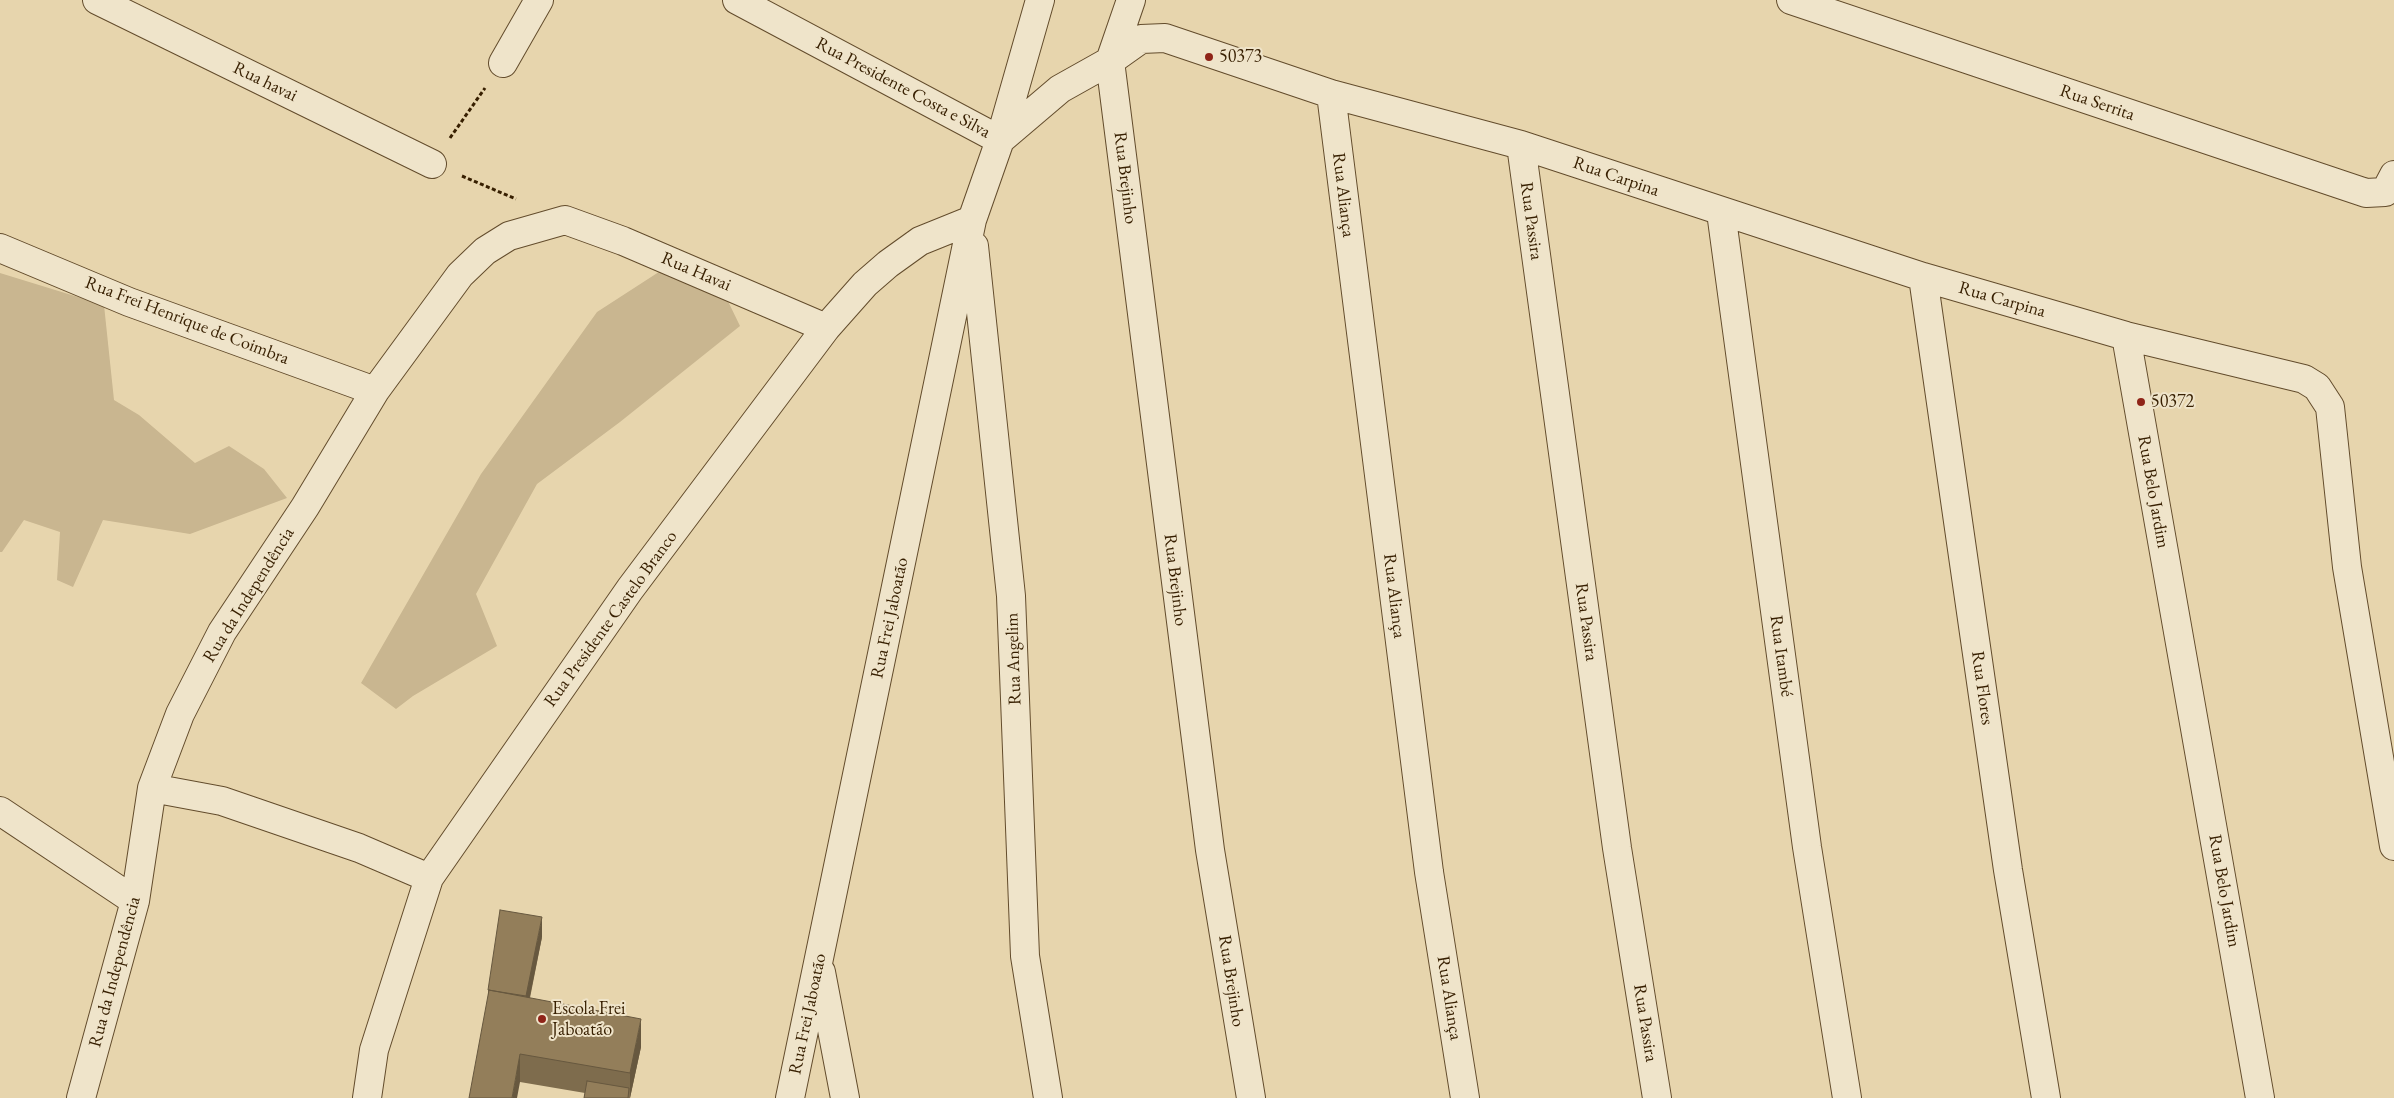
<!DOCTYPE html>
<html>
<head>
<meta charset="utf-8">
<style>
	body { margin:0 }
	canvas { display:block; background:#e7d5ad }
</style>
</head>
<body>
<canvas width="2394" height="1098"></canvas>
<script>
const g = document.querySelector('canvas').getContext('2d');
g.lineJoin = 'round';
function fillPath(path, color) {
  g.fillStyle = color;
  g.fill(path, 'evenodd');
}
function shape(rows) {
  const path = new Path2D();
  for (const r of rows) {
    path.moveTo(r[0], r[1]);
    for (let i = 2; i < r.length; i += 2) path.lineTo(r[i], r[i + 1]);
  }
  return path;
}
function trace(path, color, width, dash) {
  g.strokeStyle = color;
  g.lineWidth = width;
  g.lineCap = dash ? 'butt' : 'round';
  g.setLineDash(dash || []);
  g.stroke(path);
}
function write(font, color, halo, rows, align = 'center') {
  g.font = font + ' "EB Garamond",serif';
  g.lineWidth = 4;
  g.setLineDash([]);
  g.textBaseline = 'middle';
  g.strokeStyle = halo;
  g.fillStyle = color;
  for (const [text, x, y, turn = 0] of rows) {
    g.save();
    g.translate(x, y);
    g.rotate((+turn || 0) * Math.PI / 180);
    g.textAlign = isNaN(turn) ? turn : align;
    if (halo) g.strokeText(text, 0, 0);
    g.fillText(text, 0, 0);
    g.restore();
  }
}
fillPath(shape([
	[665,268,724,293,740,326,620,422,537,484,476,594,497,646,413,696,396,709,361,683,481,474,597,312],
	[0,273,104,305,114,400,139,415,195,463,229,446,264,469,287,498,190,534,103,520,73,587,57,580,60,532,24,520,2,552,0,552]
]), '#c9b690');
const street = shape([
	[97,0,432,164],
	[737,0,1000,140],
	[1131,0,1110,61,1210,850,1251,1098],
	[1791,0,2366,193,2385,192,2394,175],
	[503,63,539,0],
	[1331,94,1429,872,1465,1098],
	[1000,140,1060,89,1110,61,1141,39,1165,38,1331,94,1521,145,1923,277,2126,336,2304,379,2317,387,2330,407,2347,567,2394,846],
	[1521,145,1617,848,1657,1098],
	[1721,212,1807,847,1847,1098],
	[974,246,1011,596,1025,956,1048,1098],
	[0,248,129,302,375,391],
	[1923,277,2008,870,2046,1098],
	[2126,336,2260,1098],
	[152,788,222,801,359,848,429,878],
	[0,811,135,901],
	[821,972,845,1098],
	[81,1098,135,901,152,788,180,714,222,632,305,507,375,391,460,275,485,251,509,236,565,220,623,241,826,328],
	[367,1098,374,1050,429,878,630,589,826,328,865,284,888,264,920,241,972,220],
	[790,1098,972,220,1000,140,1040,0]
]);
trace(street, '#634c2c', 30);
trace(shape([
	[450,138,485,88],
	[462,176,516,199]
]), '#371f01', 3, [4, 2.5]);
trace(street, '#efe4ca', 28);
fillPath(shape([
	[542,937,530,998,641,1047,630,1098,584,1098,585,1093,520,1082,488,995,488,990]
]), '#7e6c4d');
fillPath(shape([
	[542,917,542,937,526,1015,526,996],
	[641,1019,641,1047,630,1098,630,1073],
	[520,1054,520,1082,517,1098,512,1098]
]), '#67583f');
const building = shape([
	[500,910,542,917,526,996,488,990,500,910],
	[489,990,641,1019,630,1073,520,1054,512,1098,469,1098,489,990],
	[587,1081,629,1088,628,1098,584,1098,587,1081]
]);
fillPath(building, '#937e5a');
trace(building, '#67583f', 1);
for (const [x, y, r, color] of [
	[1209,57,5,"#8f2418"],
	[2141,402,5,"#8f2418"],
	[542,1019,5,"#8f2418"]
]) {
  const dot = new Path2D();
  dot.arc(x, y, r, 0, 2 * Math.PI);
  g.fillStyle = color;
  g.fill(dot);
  trace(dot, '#efe4ca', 2);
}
write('18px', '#371f01', '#efe4ca', [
	["50373",1219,57],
	["50372",2151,402],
	["Escola Frei",552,1009],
	["Jaboatão",552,1030]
], 'left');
write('18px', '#371f01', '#efe4ca', [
	["Rua havai",265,82,26],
	["Rua Presidente Costa e Silva",903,88,28],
	["Rua Serrita",2097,103,19],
	["Rua Carpina",1616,177,19],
	["Rua Brejinho",1125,178,83],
	["Rua Aliança",1343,195,83],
	["Rua Passira",1531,221,82],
	["Rua Havai",696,272,23],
	["Rua Carpina",2002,300,16],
	["Rua Frei Henrique de Coimbra",187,321,21],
	["Rua Belo Jardim",2153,492,80],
	["Rua Brejinho",1175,580,83],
	["Rua da Independência",249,595,-58],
	["Rua Aliança",1394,596,83],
	["Rua Frei Jaboatão",890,618,-78],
	["Rua Presidente Castelo Branco",611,619,-54],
	["Rua Passira",1586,622,82],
	["Rua Itambé",1781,656,82],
	["Rua Angelim",1014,659,-92],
	["Rua Flores",1982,688,82],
	["Rua Belo Jardim",2224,891,80],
	["Rua da Independência",115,972,-75],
	["Rua Brejinho",1231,981,81],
	["Rua Aliança",1449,998,81],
	["Rua Frei Jaboatão",808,1014,-78],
	["Rua Passira",1645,1023,81]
]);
</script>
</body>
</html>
